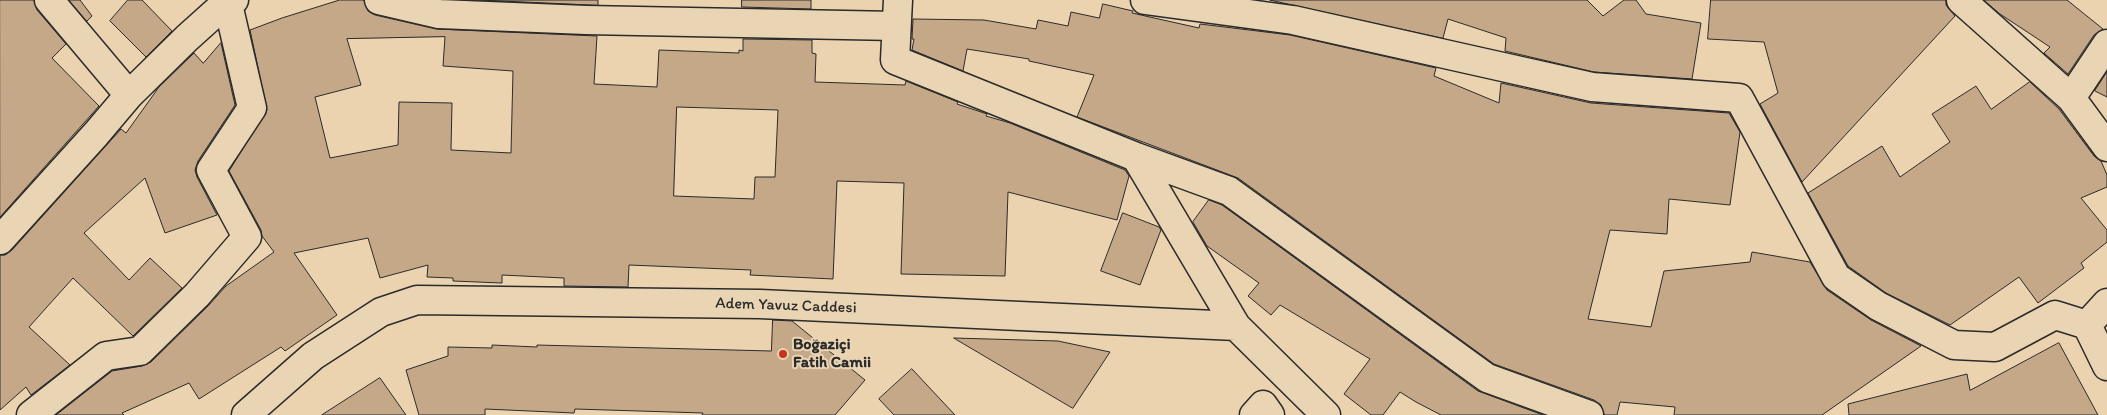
<!DOCTYPE html>
<html>
<head>
<meta charset="utf-8">
<style>
	body { margin:0 }
	canvas { display:block; background:#ebd3b0 }
</style>
</head>
<body>
<canvas width="2107" height="415"></canvas>
<script>
const ctx = document.querySelector('canvas').getContext('2d');
ctx.lineJoin = 'round';
function fill(path, color) { ctx.fillStyle = color; ctx.fill(path, 'evenodd'); }
function trace(path, color, width, dash) { ctx.strokeStyle = color; ctx.lineWidth = width; ctx.lineCap = dash ? 'butt' : 'round'; ctx.setLineDash(dash || []); ctx.stroke(path); }
function write(font, color, halo, rows, align = 'center') {
  ctx.font = font + ' Itim,sans-serif'; ctx.lineWidth = 4; ctx.setLineDash([]); ctx.textBaseline = 'middle'; ctx.strokeStyle = halo; ctx.fillStyle = color; for (const [text, x, y, turn = 0] of rows) {
    ctx.save(); ctx.translate(x, y); ctx.rotate((+turn || 0) * Math.PI / 180); ctx.textAlign = isNaN(turn) ? turn : align; if (halo) ctx.strokeText(text, 0, 0); ctx.fillText(text, 0, 0); ctx.restore();
  }
}
const building = new Path2D(`
	M 0,0 L 34,0 L 37,10 L 66,44 L 52,58 L 99,106 L 0,217 Z
	M 69,0 L 80,0 L 92,16 L 87,21 Z
	M 128,0 L 142,0 L 172,31 L 146,57 L 110,21 Z
	M 340,0 L 364,0 L 368,11 L 375,15 L 436,29 L 597,36 L 594,84 L 657,87 L 659,50 L 739,53 L 739,50 L 743,51 L 743,39 L 812,40 L 812,53 L 816,54 L 815,82 L 905,85 L 906,81 L 958,102 L 957,104 L 987,114 L 986,116 L 1010,123 L 1125,170 L 1129,176 L 1117,220 L 1008,192 L 1005,276 L 901,274 L 904,183 L 837,181 L 833,279 L 750,275 L 751,270 L 629,265 L 628,287 L 564,286 L 564,278 L 502,275 L 502,283 L 453,281 L 453,278 L 427,277 L 428,265 L 380,278 L 368,238 L 294,253 L 337,315 L 285,351 L 281,347 L 199,399 L 189,383 L 122,413 L 124,415 L 56,415 L 112,371 L 142,366 L 151,362 L 208,306 L 226,286 L 274,252 L 262,236 L 261,230 L 229,171 L 267,110 L 250,30 L 282,18 ZM 445,37 L 443,66 L 513,71 L 511,153 L 451,150 L 452,103 L 399,102 L 398,145 L 330,158 L 315,97 L 361,85 L 347,39 ZM 677,107 L 778,110 L 775,177 L 755,177 L 754,199 L 674,196 Z
	M 479,0 L 598,0 L 598,5 Z
	M 742,0 L 811,0 L 811,9 L 742,7 Z
	M 1270,0 L 1587,0 L 1603,16 L 1624,0 L 1636,0 L 1646,14 L 1701,23 L 1692,79 L 1594,72 L 1505,51 L 1506,38 L 1448,19 L 1443,38 Z
	M 1711,0 L 1946,0 L 1946,5 L 1955,16 L 1802,182 L 1760,104 L 1778,93 L 1764,42 L 1708,39 Z
	M 1984,0 L 2067,0 L 2103,29 L 2094,35 L 2068,74 L 2044,53 L 2050,47 L 2000,14 Z
	M 1103,4 L 1133,11 L 1132,13 L 1199,28 L 1200,24 L 1290,35 L 1436,68 L 1434,76 L 1499,103 L 1501,83 L 1591,103 L 1729,113 L 1740,132 L 1730,205 L 1669,199 L 1667,234 L 1610,230 L 1588,319 L 1651,327 L 1664,271 L 1750,262 L 1752,252 L 1810,262 L 1827,290 L 1871,320 L 1921,346 L 1822,415 L 1674,415 L 1675,407 L 1620,402 L 1617,415 L 1604,415 L 1601,405 L 1594,400 L 1494,364 L 1238,178 L 1077,117 L 1094,75 L 1029,61 L 1029,59 L 967,49 L 963,71 L 912,50 L 914,39 L 912,39 L 913,19 L 984,20 L 1036,29 L 1038,20 L 1068,26 L 1071,12 L 1099,18 Z
	M 221,43 L 235,105 L 198,161 L 195,170 L 197,177 L 217,215 L 165,233 L 145,178 L 84,233 L 129,280 L 150,258 L 182,288 L 133,336 L 73,278 L 29,327 L 70,365 L 31,395 L 26,387 L 0,410 L 0,255 L 5,255 L 12,250 L 121,129 L 126,133 L 159,87 L 194,53 L 203,63 Z
	M 2107,72 L 2107,97 L 2095,91 Z
	M 2030,82 L 2059,109 L 2094,156 L 2101,161 L 2107,175 L 2107,187 L 2081,198 L 2107,230 L 2107,242 L 2081,263 L 2084,268 L 2038,303 L 2019,277 L 1950,325 L 1886,293 L 1848,266 L 1808,193 L 1882,146 L 1900,177 L 1950,142 L 1932,114 L 1976,86 L 1991,109 Z
	M 1209,200 L 1222,205 L 1478,391 L 1543,415 L 1441,415 L 1416,402 L 1400,392 L 1383,415 L 1371,415 L 1344,394 L 1370,359 L 1280,305 L 1271,315 L 1248,296 L 1259,283 L 1207,246 L 1193,222 Z
	M 1123,213 L 1159,227 L 1161,230 L 1140,285 L 1101,271 Z
	M 773,320 L 792,321 L 865,380 L 835,415 L 702,415 L 703,413 L 575,409 L 574,413 L 485,409 L 485,415 L 419,415 L 406,370 L 448,356 L 448,347 L 492,348 L 492,345 L 537,347 L 537,345 L 771,351 Z
	M 954,338 L 1058,341 L 1110,352 L 1073,408 Z
	M 2059,343 L 2098,415 L 1849,415 L 1848,404 L 1967,374 L 1970,390 Z
	M 912,369 L 955,415 L 894,415 L 879,399 Z
	M 380,378 L 406,415 L 322,415 Z`);
const minor = new Path2D(`
	M 49,0 L 129,95
	M 379,0 L 439,14 L 586,20 L 896,26
	M 898,0 L 895,60 L 1136,157 L 1236,326
	M 1145,0 L 1293,20 L 1592,87 L 1739,98 L 1836,277 L 1878,306 L 1954,345 L 1995,347 L 2055,315 L 2087,325
	M 1961,0 L 2071,98 L 2107,147
	M 2071,98 L 2107,44
	M 1136,157 L 1229,191 L 1487,378 L 1589,415
	M 0,240 L 96,134 L 129,95 L 187,38 L 227,2 L 234,0
	M 2107,303 L 2087,325 L 2107,366
	M 31,415 L 106,356 L 140,351 L 197,295 L 247,237 L 211,170 L 252,108 L 227,0
	M 246,415 L 313,356 L 381,312 L 417,300 L 760,304 L 1236,326 L 1326,415
	M 1254,415 L 1263,405 L 1270,415`);
const markers = [
	[783,354,5,"#c8321e"]
];
const streetNames = [
	["Adem Yavuz Caddesi",786,306,2]
];
const poiNames = [
	["Boğaziçi",793,345],
	["Fatih Camii",793,363]
];
fill(building, '#c5a888');
trace(building, '#2b2b2b', 1);
trace(minor, '#2b2b2b', 31);
trace(minor, '#e9d4b3', 28);
for (const [x, y, r, color] of markers) { const dot = new Path2D(); dot.arc(x, y, r, 0, 2 * Math.PI); ctx.fillStyle = color; ctx.fill(dot); trace(dot, '#e9d4b3', 2); }
write('16px', '#2b2b2b', '#e9d4b3', streetNames);
write('bold 16px', '#2b2b2b', '#e9d4b3', poiNames, 'left');
</script>
</body>
</html>
